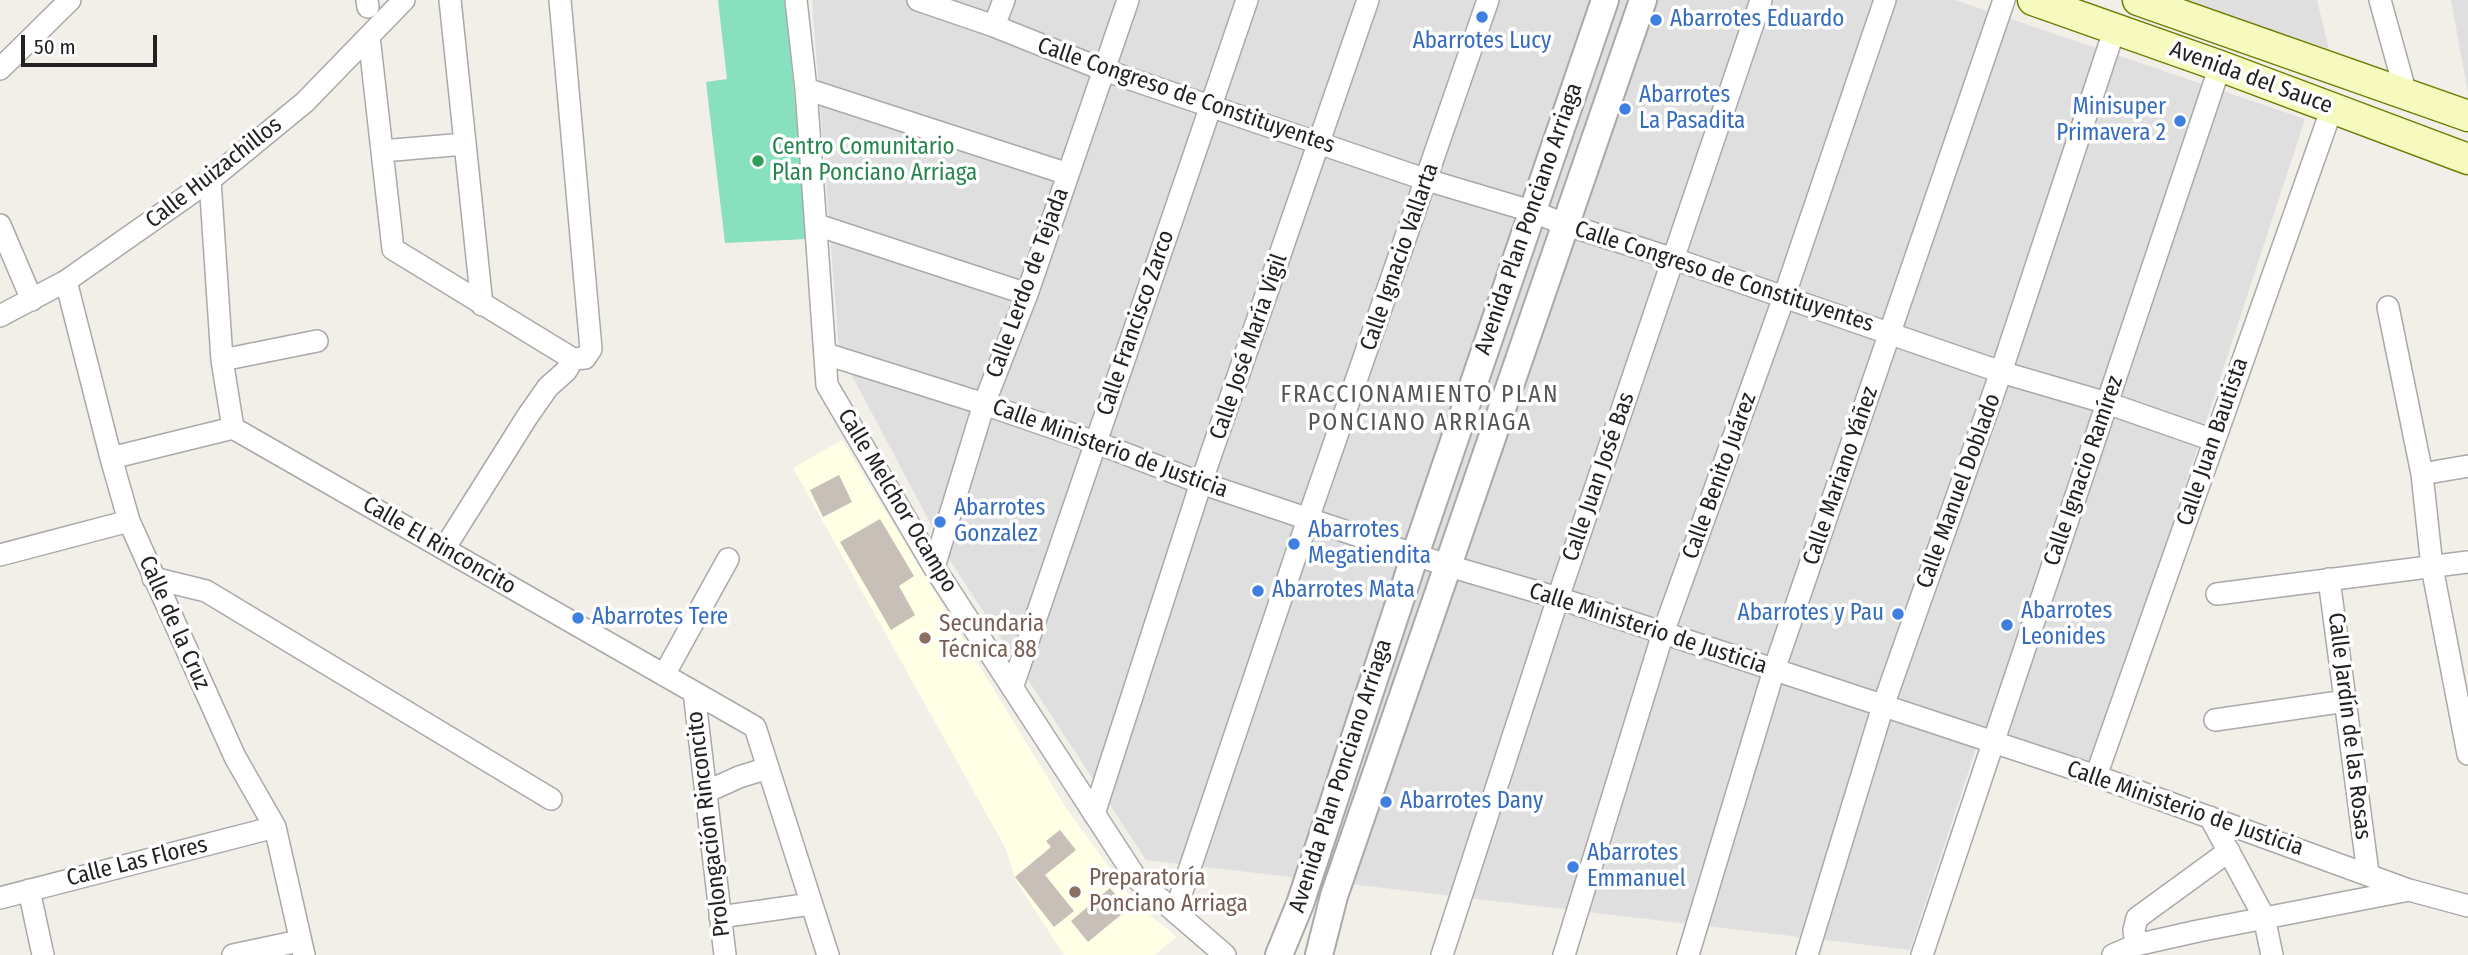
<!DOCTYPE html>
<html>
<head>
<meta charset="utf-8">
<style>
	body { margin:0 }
	#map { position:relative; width:2468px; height:955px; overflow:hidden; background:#f2efe9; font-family:"Fira Sans Condensed",sans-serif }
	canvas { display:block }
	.scale { position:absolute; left:21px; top:35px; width:136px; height:32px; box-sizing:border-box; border:4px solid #222; border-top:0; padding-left:9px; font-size:21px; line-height:24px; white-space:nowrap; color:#222; -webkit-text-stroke:5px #fff; paint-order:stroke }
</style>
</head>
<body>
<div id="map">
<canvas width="2468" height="955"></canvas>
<div class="scale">50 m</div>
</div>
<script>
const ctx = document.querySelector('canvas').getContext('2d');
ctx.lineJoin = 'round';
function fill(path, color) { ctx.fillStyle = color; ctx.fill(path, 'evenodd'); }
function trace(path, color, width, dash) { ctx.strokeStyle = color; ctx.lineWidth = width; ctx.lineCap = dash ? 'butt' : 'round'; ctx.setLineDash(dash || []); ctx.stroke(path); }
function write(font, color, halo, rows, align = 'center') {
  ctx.font = font + ' "Fira Sans Condensed",sans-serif'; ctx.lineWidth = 7; ctx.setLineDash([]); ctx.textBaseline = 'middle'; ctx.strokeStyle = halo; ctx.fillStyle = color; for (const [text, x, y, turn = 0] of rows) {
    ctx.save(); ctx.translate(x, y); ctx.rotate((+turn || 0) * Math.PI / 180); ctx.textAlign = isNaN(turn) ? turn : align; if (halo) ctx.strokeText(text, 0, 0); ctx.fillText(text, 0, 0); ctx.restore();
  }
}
const residential = new Path2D(`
	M 812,0 L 1955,0 L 2305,119 L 2094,764 L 1983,727 L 1910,950 L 1146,860 L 951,562 L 839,351 Z
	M 2180,0 L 2317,0 L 2329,49 Z
	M 2451,0 L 2468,0 L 2468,93 Z`);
const education = new Path2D(`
	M 842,440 L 1066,808 L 1135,903 L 1177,937 L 1154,955 L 1064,955 L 1016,881 L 1006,849 L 793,468 Z`);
const pitch = new Path2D(`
	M 718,0 L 786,0 L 807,239 L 725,243 L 706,82 L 727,79 Z`);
const building = new Path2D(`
	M 839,475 L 852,502 L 823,517 L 810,490 Z
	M 880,519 L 914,576 L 899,586 L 915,615 L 891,630 L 840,542 Z
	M 1060,830 L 1076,850 L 1045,875 L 1074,911 L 1054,927 L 1015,877 L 1051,847 L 1046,841 Z
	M 1110,888 L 1128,909 L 1088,942 L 1071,921 Z`);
const minor = new Path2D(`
	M 367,0 L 368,7
	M 450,0 L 482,305
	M 796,0 L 806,89 L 827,385 L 934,567 L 1136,878 L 1225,955
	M 918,0 L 994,26 L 1104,70 L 1427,180 L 1531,211 L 1567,225 L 1674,259 L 2001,372 L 2107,403 L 2213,440
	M 2380,0 L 2406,94
	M 994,26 L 1004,0
	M 369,36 L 393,249 L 573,359 L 585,358 L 591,349 L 560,0
	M 0,69 L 70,0
	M 806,89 L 1068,174
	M 382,151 L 465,144
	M 210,180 L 222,360 L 233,428
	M 0,225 L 32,300
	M 817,225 L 1027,294
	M 66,281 L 111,458 L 129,521 L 235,757 L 275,827 L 304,955
	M 2388,307 L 2422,474 L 2432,567 L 2468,754
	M 0,316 L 66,281 L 210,180 L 305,102 L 404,0
	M 826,354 L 984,404 L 1095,442 L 1201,483 L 1449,566 L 1558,598 L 2096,776 L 2409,890 L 2468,906
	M 222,360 L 317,341
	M 111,458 L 233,428 L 755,727 L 828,955
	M 2422,474 L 2468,466
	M 444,549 L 527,417 L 548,387 L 566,371 L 573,359
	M 0,555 L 129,521
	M 934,567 L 984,404 L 1027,294 L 1128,0
	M 153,578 L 206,591 L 551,799
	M 2329,579 L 2368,873
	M 2217,594 L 2468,562
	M 664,675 L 728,559
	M 1013,685 L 1247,0
	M 694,692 L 725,955
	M 2215,720 L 2346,701
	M 2096,776 L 2332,108
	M 706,792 L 739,777 L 768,768
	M 1094,814 L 1201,483 L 1368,0
	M 2210,817 L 2264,917 L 2272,955
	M 29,890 L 43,955
	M 0,898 L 275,827
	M 1175,912 L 1308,519 L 1488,0
	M 720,917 L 811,904
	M 2136,945 L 2134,930 L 2137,918 L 2229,851
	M 233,955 L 299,941
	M 1442,955 L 1558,598 L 1761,0
	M 1564,955 L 1663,633 L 1784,297 L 1885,0
	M 1688,955 L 1774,670 L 2004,0
	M 1807,955 L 1883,706 L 2001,372 L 2115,28
	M 1922,955 L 2220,66
	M 2113,955 L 2136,945 L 2198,931 L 2409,890`);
const tertiary = new Path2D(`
	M 1279,955 L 1300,904 L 1415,555 L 1605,0
	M 1319,955 L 1334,896 L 1643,0`);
const secondary = new Path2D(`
	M 2033,0 L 2220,66 L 2468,159
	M 2138,0 L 2468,116`);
const markers = [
	[1482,17,7,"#3f7fe0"],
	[1656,20,7,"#3f7fe0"],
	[1625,109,7,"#3f7fe0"],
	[2180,121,7,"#3f7fe0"],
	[758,161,7,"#2e9e5b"],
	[940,522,7,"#3f7fe0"],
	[1294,544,7,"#3f7fe0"],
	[1258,591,7,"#3f7fe0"],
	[1898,614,7,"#3f7fe0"],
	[578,618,7,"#3f7fe0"],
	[2007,625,7,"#3f7fe0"],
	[925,638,7,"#8d6e63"],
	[1386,802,7,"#3f7fe0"],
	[1573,867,7,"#3f7fe0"],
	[1075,892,7,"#8d6e63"]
];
const shopNames = [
	["Abarrotes Eduardo",1670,20],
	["Abarrotes Lucy",1482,42,"center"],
	["Abarrotes",1639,96],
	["La Pasadita",1639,122],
	["Minisuper",2166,108,"right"],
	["Primavera 2",2166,134,"right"],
	["Abarrotes",954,509],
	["Gonzalez",954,535],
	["Abarrotes",1308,531],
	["Megatiendita",1308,557],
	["Abarrotes Mata",1272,591],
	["Abarrotes",2021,612],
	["Leonides",2021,638],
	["Abarrotes y Pau",1884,614,"right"],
	["Abarrotes Tere",592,618],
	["Abarrotes Dany",1400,802],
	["Abarrotes",1587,854],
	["Emmanuel",1587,880]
];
const streetNames = [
	["Avenida del Sauce",2251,78,20],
	["Calle Congreso de Constituyentes",1186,96,19],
	["Calle Huizachillos",214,173,-38],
	["Avenida Plan Ponciano Arriaga",1529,219,-71],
	["Calle Ignacio Vallarta",1400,257,-71],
	["Calle Congreso de Constituyentes",1724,277,18],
	["Calle Lerdo de Tejada",1028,283,-70],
	["Calle Francisco Zarco",1136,323,-71],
	["Calle José María Vigil",1249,347,-71],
	["Calle Juan Bautista",2213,442,-71],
	["Calle Ministerio de Justicia",1110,449,20],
	["Calle Ignacio Ramírez",2084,471,-71],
	["Calle Benito Juárez",1720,476,-70],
	["Calle Mariano Yáñez",1841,476,-71],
	["Calle Juan José Bas",1599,477,-71],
	["Calle Manuel Doblado",1959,491,-70],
	["Calle Melchor Ocampo",897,501,59],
	["Calle El Rinconcito",439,546,30],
	["Calle de la Cruz",174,623,66],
	["Calle Ministerio de Justicia",1648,629,18],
	["Calle Jardín de las Rosas",2349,726,83],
	["Avenida Plan Ponciano Arriaga",1341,776,-72],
	["Calle Ministerio de Justicia",2185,809,19],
	["Prolongación Rinconcito",709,824,-97],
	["Calle Las Flores",137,862,-14]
];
const leisureNames = [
	["Centro Comunitario",772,148],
	["Plan Ponciano Arriaga",772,174]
];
const educationNames = [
	["Secundaria",939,625],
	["Técnica 88",939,651],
	["Preparatoría",1089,879],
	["Ponciano Arriaga",1089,905]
];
const neighbourhoodNames = [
	["FRACCIONAMIENTO PLAN",1420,395],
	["PONCIANO ARRIAGA",1420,423]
];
fill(residential, '#e0dfdf');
fill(education, '#ffffe5');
fill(pitch, '#88e0be');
fill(building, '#c7bfb8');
trace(minor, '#a9a9a9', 24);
trace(tertiary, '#a9a9a9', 30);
trace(secondary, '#707d05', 33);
trace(minor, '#fff', 21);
trace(tertiary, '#fff', 26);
trace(secondary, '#f7fabf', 30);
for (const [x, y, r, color] of markers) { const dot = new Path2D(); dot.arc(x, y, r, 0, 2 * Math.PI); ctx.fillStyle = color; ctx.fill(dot); trace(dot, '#fff', 2.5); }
write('23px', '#366cbe', '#fff', shopNames, 'left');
write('23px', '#222', '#fff', streetNames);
write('23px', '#27864d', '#fff', leisureNames, 'left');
write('23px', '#785e54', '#fff', educationNames, 'left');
ctx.letterSpacing = '2px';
write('24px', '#555', '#fff', neighbourhoodNames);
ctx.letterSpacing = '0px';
</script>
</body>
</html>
